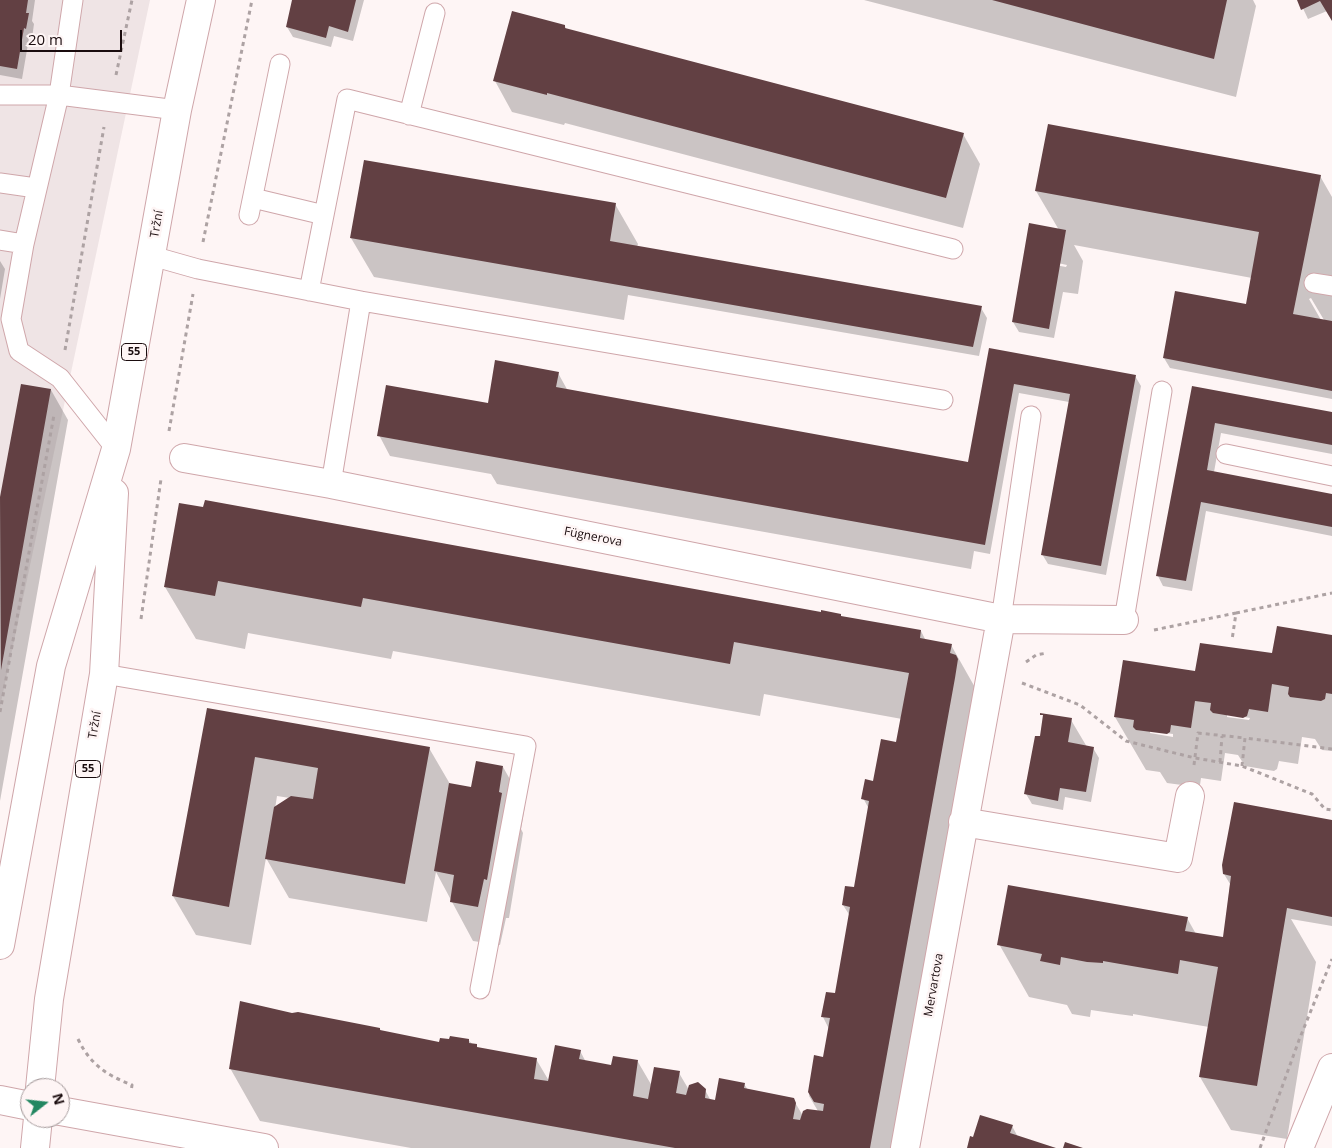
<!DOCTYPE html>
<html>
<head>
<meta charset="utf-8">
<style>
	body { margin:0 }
	#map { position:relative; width:1332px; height:1148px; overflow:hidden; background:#fef5f5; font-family:"Open Sans",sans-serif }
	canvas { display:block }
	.north { position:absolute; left:20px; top:1078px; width:50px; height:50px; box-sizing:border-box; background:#fef5f5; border:1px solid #a39899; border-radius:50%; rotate:74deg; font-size:14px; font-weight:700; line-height:20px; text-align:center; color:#1a0c0e }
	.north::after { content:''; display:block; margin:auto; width:18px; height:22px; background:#228761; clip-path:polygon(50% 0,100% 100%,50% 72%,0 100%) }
	.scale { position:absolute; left:20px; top:30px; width:102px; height:22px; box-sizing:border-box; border:2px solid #1a0c0e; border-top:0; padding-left:6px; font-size:15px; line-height:18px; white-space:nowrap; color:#1a0c0e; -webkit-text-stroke:4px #fef5f5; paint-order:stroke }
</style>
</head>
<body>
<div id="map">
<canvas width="1332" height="1148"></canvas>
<div class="north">N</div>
<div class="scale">20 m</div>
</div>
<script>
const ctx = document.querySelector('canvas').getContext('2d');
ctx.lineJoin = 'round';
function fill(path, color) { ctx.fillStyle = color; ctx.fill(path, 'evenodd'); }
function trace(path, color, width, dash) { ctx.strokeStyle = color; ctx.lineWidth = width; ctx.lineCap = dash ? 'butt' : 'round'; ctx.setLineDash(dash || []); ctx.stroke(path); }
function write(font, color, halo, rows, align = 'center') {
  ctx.font = font + ' "Open Sans",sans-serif'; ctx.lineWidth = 5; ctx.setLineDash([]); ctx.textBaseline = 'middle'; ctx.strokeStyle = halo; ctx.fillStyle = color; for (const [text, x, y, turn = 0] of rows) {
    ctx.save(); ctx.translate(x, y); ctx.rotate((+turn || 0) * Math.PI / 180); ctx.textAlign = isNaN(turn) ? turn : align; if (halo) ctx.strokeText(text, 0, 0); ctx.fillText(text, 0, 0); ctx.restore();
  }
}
const built = new Path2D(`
	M 0,0 L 150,0 L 0,707 Z`);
const shadow = new Path2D(`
	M 0,0 L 35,0 L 32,21 L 34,24 L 32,38 L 29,38 L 22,79 L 0,75 Z
	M 293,0 L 364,0 L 353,41 L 334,36 L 331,47 L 293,37 L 287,27 Z
	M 864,0 L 1253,0 L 1256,6 L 1236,97 Z
	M 1299,0 L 1332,0 L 1332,20 L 1327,11 L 1308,19 Z
	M 565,26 L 566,29 L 963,134 L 980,164 L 963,228 L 565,123 L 564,125 L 512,112 L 495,81 Z
	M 1320,176 L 1332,197 L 1332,399 L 1170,368 L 1164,358 L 1248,306 L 1252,278 L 1074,245 L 1083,261 L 1078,294 L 1063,292 L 1054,338 L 1019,332 L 1013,322 L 1024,257 L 1059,230 L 1036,191 ZM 1044,260 L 1067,265 L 1066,267 L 1044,263 ZM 1311,298 L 1324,320 L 1321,320 L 1309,299 Z
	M 615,204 L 638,244 L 637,247 L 981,308 L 987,318 L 979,356 L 628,295 L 624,320 L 374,277 L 351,238 Z
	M 0,261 L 5,269 L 0,299 Z
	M 990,350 L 1135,376 L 1141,386 L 1106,575 L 1048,564 L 1042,554 L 1069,402 L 1019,393 L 990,554 L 974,551 L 971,569 L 497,484 L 491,474 L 390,456 L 379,435 L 488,405 L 558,373 L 568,391 L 969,465 Z
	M 22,385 L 51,390 L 68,420 L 0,801 L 0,504 Z
	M 1193,387 L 1332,414 L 1332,454 L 1221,433 L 1214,472 L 1332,496 L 1332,536 L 1206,511 L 1192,591 L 1163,586 L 1158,576 Z
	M 180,504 L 822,614 L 840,615 L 842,617 L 921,631 L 926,641 L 951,645 L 981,698 L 899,1148 L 411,1148 L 260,1121 L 230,1068 L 292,1014 L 380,1029 L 381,1031 L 440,1043 L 468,1040 L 478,1049 L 536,1059 L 549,1081 L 580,1051 L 586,1062 L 612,1066 L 638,1062 L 652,1086 L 679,1073 L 689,1090 L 705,1090 L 711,1101 L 716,1101 L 744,1084 L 748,1090 L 793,1099 L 803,1116 L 818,1111 L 809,1096 L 815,1056 L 824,1058 L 829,1029 L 823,1017 L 836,994 L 850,916 L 843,905 L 855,888 L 869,809 L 863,798 L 897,744 L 902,719 L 764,694 L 760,716 L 393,651 L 391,659 L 248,633 L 245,649 L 196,639 L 165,587 Z
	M 1332,636 L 1332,751 L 1322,750 L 1315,739 L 1302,737 L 1298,764 L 1279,761 L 1277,769 L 1274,771 L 1245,766 L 1238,755 L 1225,753 L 1221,781 L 1201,778 L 1200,785 L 1197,787 L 1167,783 L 1160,772 L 1146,770 L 1115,717 L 1196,672 L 1274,655 ZM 1227,714 L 1250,718 L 1249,720 L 1227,717 ZM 1150,731 L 1173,734 L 1173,737 L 1150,733 Z
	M 208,710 L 429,748 L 450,784 L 472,788 L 503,767 L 525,806 L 521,829 L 523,833 L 509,918 L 506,918 L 500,945 L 473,941 L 436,872 L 427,922 L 289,898 L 266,858 L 251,945 L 196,935 L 173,896 ZM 277,796 L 290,798 L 275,809 Z
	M 1071,720 L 1087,747 L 1093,748 L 1099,758 L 1091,802 L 1065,797 L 1063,810 L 1032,804 L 1026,794 L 1041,738 Z
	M 1332,821 L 1332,926 L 1291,919 L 1316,962 L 1287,1139 L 1231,1130 L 1200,1077 L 1209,1027 L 1133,1014 L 1133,1016 L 1118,1014 L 1091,1010 L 1090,1017 L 1072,1014 L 1067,1005 L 1029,997 L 999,944 L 1187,918 L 1196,934 L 1224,938 L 1230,884 L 1224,874 Z
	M 1012,1126 L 1018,1137 L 1054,1148 L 968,1148 Z`);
const building = new Path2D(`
	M 0,0 L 28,0 L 26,13 L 29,13 L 26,29 L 24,28 L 17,69 L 0,66 Z
	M 292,0 L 356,0 L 348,32 L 329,26 L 326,38 L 286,27 Z
	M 992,0 L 1227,0 L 1214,59 Z
	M 1297,0 L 1332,0 L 1332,21 L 1320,1 L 1301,10 Z
	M 512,11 L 565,25 L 565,28 L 964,133 L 946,198 L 547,93 L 547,95 L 493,81 Z
	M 1048,124 L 1321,175 L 1293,314 L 1332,321 L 1332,391 L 1163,358 L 1175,291 L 1246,304 L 1259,232 L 1035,191 Z
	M 364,160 L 616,203 L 610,241 L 982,306 L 973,347 L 350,238 Z
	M 1029,223 L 1066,230 L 1049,329 L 1012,322 Z
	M 989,348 L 1136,375 L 1101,566 L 1041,555 L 1070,394 L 1031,387 L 1014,384 L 985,545 L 377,436 L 386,385 L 488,403 L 495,360 L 559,372 L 556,387 L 968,462 Z
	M 21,384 L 51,389 L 1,670 L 0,497 Z
	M 1192,386 L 1332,412 L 1332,445 L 1215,423 L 1207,470 L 1332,494 L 1332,527 L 1201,502 L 1186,581 L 1156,576 Z
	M 205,500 L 821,612 L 821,610 L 841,614 L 841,616 L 921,630 L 920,638 L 952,644 L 950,653 L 956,655 L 958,659 L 955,678 L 870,1148 L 675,1148 L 229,1069 L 240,1001 L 292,1013 L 298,1012 L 380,1028 L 380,1030 L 439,1042 L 440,1038 L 449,1039 L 450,1036 L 469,1039 L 469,1043 L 477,1044 L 477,1047 L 537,1058 L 534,1079 L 548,1081 L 555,1045 L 581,1050 L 579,1059 L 611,1065 L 613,1056 L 638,1060 L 633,1096 L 648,1099 L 654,1067 L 680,1071 L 676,1093 L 686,1095 L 689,1085 L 698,1082 L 706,1089 L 705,1098 L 715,1100 L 719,1078 L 745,1083 L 744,1088 L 794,1098 L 796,1103 L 793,1119 L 800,1120 L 803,1111 L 807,1109 L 823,1111 L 824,1104 L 814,1102 L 808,1092 L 814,1055 L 823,1057 L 830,1018 L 821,1017 L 826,992 L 835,993 L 850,907 L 842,905 L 845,886 L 854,887 L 869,801 L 861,799 L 865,779 L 873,781 L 881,739 L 896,742 L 909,673 L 734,642 L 730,664 L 363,598 L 361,607 L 218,581 L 215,596 L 164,587 L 179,503 L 203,507 Z
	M 1277,626 L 1332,635 L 1332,694 L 1326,693 L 1325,699 L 1321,701 L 1290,697 L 1288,694 L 1289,687 L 1272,684 L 1268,712 L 1249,709 L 1247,716 L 1243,718 L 1213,713 L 1210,710 L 1211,703 L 1195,701 L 1191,728 L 1171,725 L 1170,732 L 1167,734 L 1136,730 L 1133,727 L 1134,720 L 1114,717 L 1123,660 L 1195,671 L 1200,643 L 1272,653 Z
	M 207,708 L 430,747 L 405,884 L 265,859 L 274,807 L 291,796 L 313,799 L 318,768 L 255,757 L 229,907 L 172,896 Z
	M 1040,713 L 1072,718 L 1068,742 L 1094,747 L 1086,792 L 1060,788 L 1058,801 L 1024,794 L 1035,736 L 1040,736 L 1043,715 L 1040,715 Z
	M 476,761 L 503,766 L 499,792 L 502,793 L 487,880 L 484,879 L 478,907 L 450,902 L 454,875 L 434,871 L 449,783 L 471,787 Z
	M 1234,802 L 1332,820 L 1332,917 L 1287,908 L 1257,1086 L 1199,1077 L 1218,967 L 1180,960 L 1178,974 L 1103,961 L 1103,963 L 1087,962 L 1061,957 L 1060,965 L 1040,961 L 1042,954 L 997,945 L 1008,885 L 1188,917 L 1185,931 L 1223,937 L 1231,876 L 1223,874 L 1222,865 Z
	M 980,1115 L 1013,1125 L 1010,1133 L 1056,1148 L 967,1148 L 970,1136 L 973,1137 Z
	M 1065,1142 L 1083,1148 L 1063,1148 Z`);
const path = new Path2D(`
	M 116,75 L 132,0
	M 203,242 L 252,0
	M 65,350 L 104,127
	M 169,431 L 193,294
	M 1236,613 L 1332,593
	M 141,619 L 161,479
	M 1154,630 L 1236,613 L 1232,640
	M 1026,662 L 1036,655 L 1047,653
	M 1022,683 L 1080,705 L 1126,741 L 1195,758 L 1242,766 L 1312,794 L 1325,809 L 1332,810
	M 0,712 L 54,415
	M 1220,762 L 1222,736
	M 1194,765 L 1198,733 L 1245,738
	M 1242,766 L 1245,738 L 1332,749
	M 78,1039 C 90,1064 106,1075 132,1085 L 131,1092
	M 1260,1148 L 1299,1040 L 1332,959`);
const lane = new Path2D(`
	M 73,0 L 59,95 L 24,244 L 11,319 L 19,351 L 60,378 L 116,449
	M 0,95 L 59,95 L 177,110
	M 409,115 L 435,13
	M 0,183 L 36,188
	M 253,198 L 324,215
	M 249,215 L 280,64
	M 0,240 L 24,244
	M 152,256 L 198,269 L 361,301
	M 1314,283 L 1332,286
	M 309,291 L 347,99 L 953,249
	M 1226,454 L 1332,476
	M 331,484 L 361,301 L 943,400
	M 1001,619 L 1031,416
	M 1124,620 L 1162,391
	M 104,674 L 526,746 L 480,989`);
const street = new Path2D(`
	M 184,458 L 331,484 L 1001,619 L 1124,620
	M 963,822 L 1178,858 L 1190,796
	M 0,1100 L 30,1106
	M 60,1111 L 264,1148
	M 905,1148 L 1001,619
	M 1299,1148 L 1332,1068`);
const primary = new Path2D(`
	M 0,945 L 51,666 L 116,449 L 177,110 L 201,0
	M 40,1088 L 49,999 L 104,674 L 114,493
	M 35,1148 L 38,1118`);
const shields = [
	[134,352,25],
	[88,769,25]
];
const shieldNames = [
	["55",134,352],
	["55",88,769]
];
const streetNames = [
	["Tržní",157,224,-80],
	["Fügnerova",593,537,11],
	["Tržní",95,725,-80],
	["Mervartova",934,985,-80]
];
fill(built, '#efe4e5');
fill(shadow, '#0003');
fill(building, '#624043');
trace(lane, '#cfa6aa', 21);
trace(street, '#cfa6aa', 30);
trace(primary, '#cfa6aa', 30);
trace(path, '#ada2a3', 3, [4, 4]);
trace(lane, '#fff', 19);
trace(street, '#fff', 28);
trace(primary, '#fff', 28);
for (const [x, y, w] of shields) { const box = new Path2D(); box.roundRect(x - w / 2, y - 8.5, w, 17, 4); ctx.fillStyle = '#fef5f5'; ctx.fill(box); trace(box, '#1a0c0e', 1); }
write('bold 11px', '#1a0c0e', null, shieldNames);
write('12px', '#1a0c0e', '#fef5f5', streetNames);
</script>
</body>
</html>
